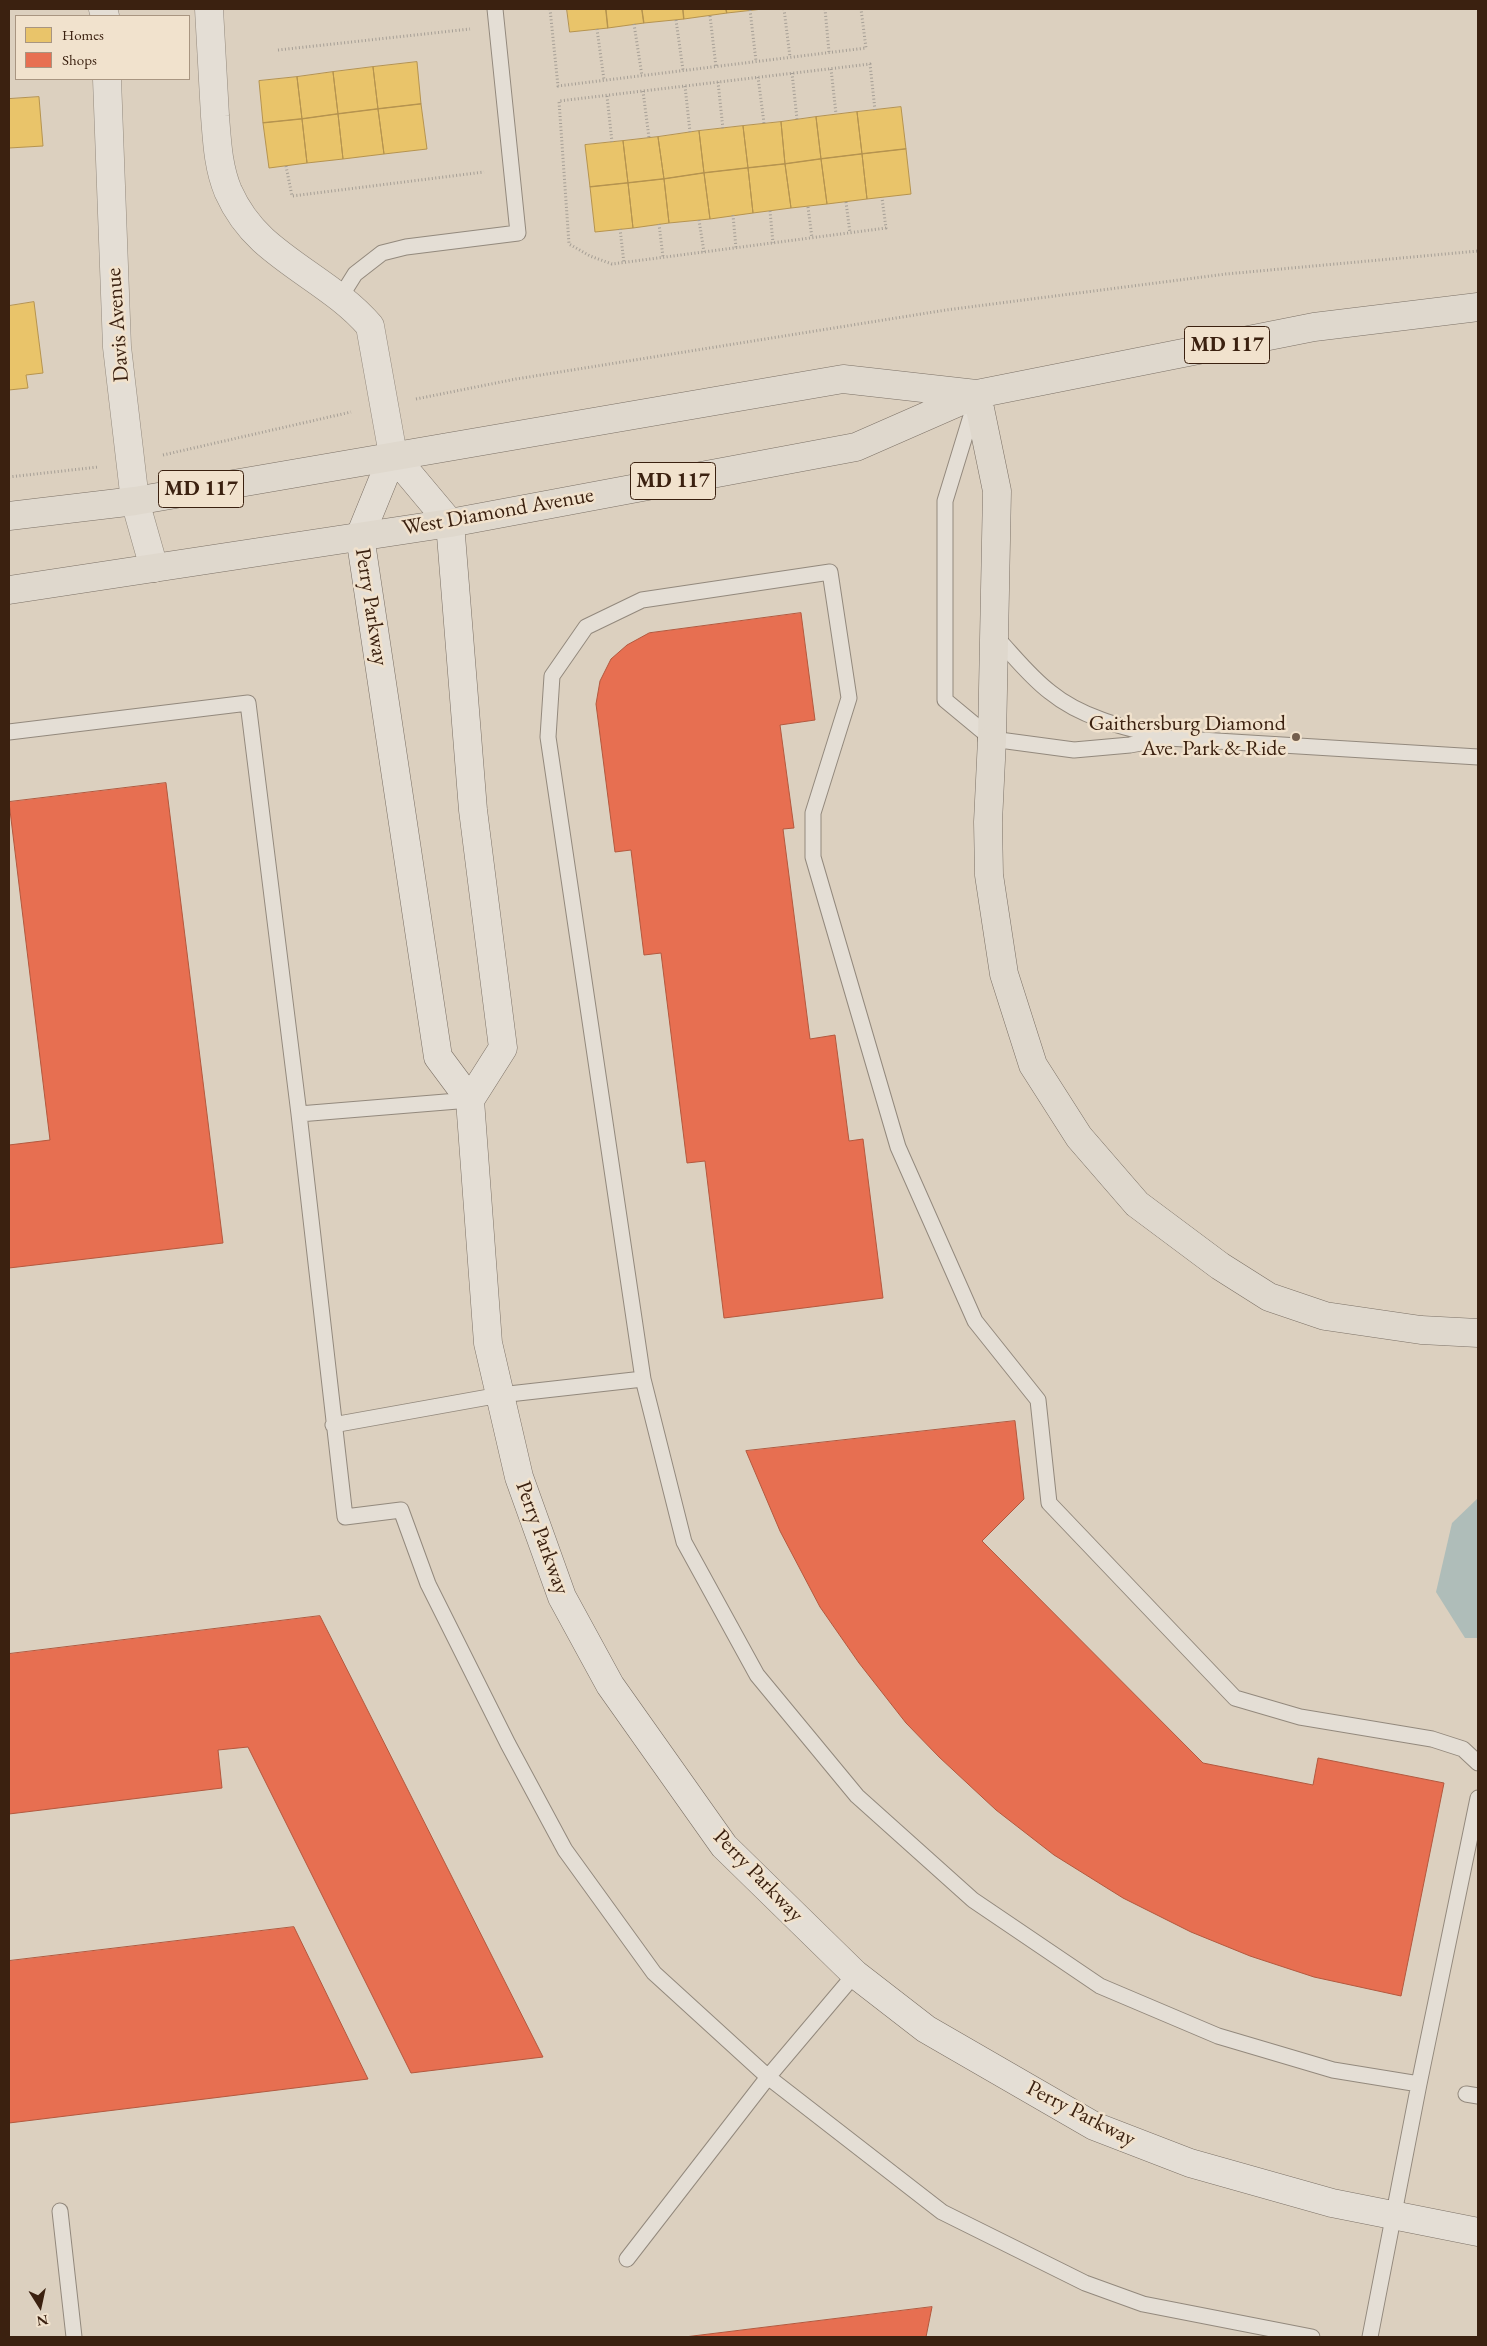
<!DOCTYPE html>
<html>
<head>
<meta charset="utf-8">
<style>
	body { margin:0 }
	#map { position:relative; width:1487px; height:2346px; overflow:hidden; background:#dcd0bf; font-family:"EB Garamond",serif }
	canvas { display:block }
	.frame { position:absolute; inset:0; border:10px solid #3b2110; pointer-events:none }
	.legend { position:absolute; left:15px; top:15px; width:175px; height:65px; box-sizing:border-box; background:#f1e2cd; border:1px solid #a89581; margin:0; padding:6px 9px; list-style:none; font-size:15px; color:#3b2110 }
	.legend li { display:flex; align-items:center; gap:10px; height:25px }
	.legend b { width:25px; border:1px solid #a89581 }
	.north { position:absolute; left:15px; top:2281px; width:50px; height:50px; -webkit-text-stroke:4px #f1e2cd; paint-order:stroke; rotate:170deg; font-size:14px; font-weight:700; line-height:20px; text-align:center; color:#3b2110 }
	.north::after { content:''; display:block; margin:auto; width:18px; height:22px; background:#3b2110; clip-path:polygon(50% 0,100% 100%,50% 72%,0 100%) }
</style>
</head>
<body>
<div id="map">
<canvas width="1487" height="2346"></canvas>
<div class="frame"></div>
<ul class="legend">
<li><b style="height:14px;background:#e9c46a"></b>Homes</li>
<li><b style="height:14px;background:#e76f51"></b>Shops</li>
</ul>
<div class="north">N</div>
</div>
<script>
const ctx = document.querySelector('canvas').getContext('2d');
ctx.lineJoin = 'round';
function fill(path, color) { ctx.fillStyle = color; ctx.fill(path, 'evenodd'); }
function trace(path, color, width, dash) { ctx.strokeStyle = color; ctx.lineWidth = width; ctx.lineCap = dash ? 'butt' : 'round'; ctx.setLineDash(dash || []); ctx.stroke(path); }
function write(font, color, halo, rows, align = 'center') {
  ctx.font = font + ' "EB Garamond",serif'; ctx.lineWidth = 5; ctx.setLineDash([]); ctx.textBaseline = 'middle'; ctx.strokeStyle = halo; ctx.fillStyle = color; for (const [text, x, y, turn = 0] of rows) {
    ctx.save(); ctx.translate(x, y); ctx.rotate((+turn || 0) * Math.PI / 180); ctx.textAlign = isNaN(turn) ? turn : align; if (halo) ctx.strokeText(text, 0, 0); ctx.fillText(text, 0, 0); ctx.restore();
  }
}
const water = new Path2D(`
	M 1478,1498 L 1478,1638 L 1465,1638 L 1436,1592 L 1452,1523 Z`);
const homes = new Path2D(`
	M 567,9 L 606,9 L 608,28 L 570,32 Z
	M 606,9 L 642,9 L 644,23 L 608,28 Z
	M 642,9 L 683,9 L 684,19 L 644,23 Z
	M 683,9 L 726,9 L 727,13 L 684,19 Z
	M 726,9 L 763,9 L 727,13 Z
	M 417,62 L 421,104 L 378,109 L 373,67 Z
	M 373,67 L 378,109 L 338,114 L 333,72 Z
	M 333,72 L 338,114 L 302,119 L 297,77 Z
	M 297,77 L 302,119 L 263,123 L 259,81 Z
	M 39,97 L 43,146 L 9,148 L 9,99 Z
	M 421,104 L 427,149 L 384,154 L 378,109 Z
	M 901,107 L 906,149 L 862,154 L 857,112 Z
	M 378,109 L 384,154 L 343,159 L 338,114 Z
	M 857,112 L 862,154 L 821,159 L 816,117 Z
	M 338,114 L 343,159 L 307,163 L 302,119 Z
	M 816,117 L 821,159 L 785,164 L 781,122 Z
	M 302,119 L 307,163 L 269,168 L 263,123 Z
	M 781,122 L 785,164 L 748,168 L 743,126 Z
	M 743,126 L 748,168 L 704,173 L 699,131 Z
	M 699,131 L 704,173 L 664,179 L 658,137 Z
	M 658,137 L 664,179 L 628,183 L 623,141 Z
	M 623,141 L 628,183 L 590,187 L 585,145 Z
	M 906,149 L 911,194 L 867,199 L 862,154 Z
	M 862,154 L 867,199 L 827,204 L 821,159 Z
	M 821,159 L 827,204 L 791,208 L 785,164 Z
	M 785,164 L 791,208 L 753,213 L 748,168 Z
	M 748,168 L 753,213 L 710,219 L 704,173 Z
	M 704,173 L 710,219 L 669,223 L 664,179 Z
	M 664,179 L 669,223 L 633,228 L 628,183 Z
	M 628,183 L 633,228 L 595,232 L 590,187 Z
	M 34,302 L 43,373 L 26,375 L 28,388 L 9,390 L 9,306 Z`);
const shops = new Path2D(`
	M 801,613 L 815,720 L 780,725 L 794,828 L 783,829 L 810,1039 L 835,1035 L 849,1141 L 863,1139 L 883,1298 L 724,1318 L 705,1161 L 687,1163 L 661,953 L 644,955 L 631,850 L 615,852 L 596,704 L 600,681 L 611,659 L 627,645 L 649,633 Z
	M 166,783 L 223,1243 L 9,1268 L 9,1145 L 50,1140 L 9,802 Z
	M 1015,1421 L 1024,1499 L 982,1541 L 1203,1763 L 1313,1785 L 1318,1758 L 1444,1783 L 1401,1996 L 1314,1977 L 1250,1956 L 1191,1932 L 1123,1898 L 1054,1855 L 996,1810 L 939,1757 L 906,1723 L 859,1663 L 820,1607 L 780,1531 L 746,1451 Z
	M 320,1616 L 543,2057 L 411,2073 L 248,1747 L 218,1750 L 222,1788 L 9,1814 L 9,1654 Z
	M 294,1927 L 368,2079 L 9,2123 L 9,1961 Z
	M 932,2307 L 926,2337 L 685,2337 Z`);
const path = new Path2D(`
	M 550,9 L 558,86 L 866,48 L 861,9
	M 784,9 L 790,57
	M 825,9 L 829,52
	M 750,10 L 756,61
	M 710,16 L 716,67
	M 676,20 L 683,70
	M 634,24 L 642,76
	M 597,29 L 604,80
	M 278,50 L 470,29
	M 831,69 L 836,114
	M 792,73 L 797,119
	M 758,77 L 764,123
	M 718,82 L 723,129
	M 685,86 L 690,132
	M 643,91 L 649,138
	M 607,96 L 612,142
	M 875,110 L 870,64 L 559,101 L 569,244 L 590,256 L 612,264 L 886,228 L 882,198
	M 286,166 L 292,196 L 484,172
	M 846,202 L 850,233
	M 808,207 L 812,238
	M 770,211 L 773,243
	M 733,215 L 736,248
	M 699,220 L 704,252
	M 659,224 L 663,257
	M 620,229 L 624,263
	M 416,399 L 516,379 L 946,310 L 1226,274 L 1478,251
	M 163,455 L 351,412
	M 9,477 L 98,467`);
const lane = new Path2D(`
	M 340,298 L 355,274 L 382,253 L 406,247 L 518,233 L 495,9
	M 975,403 L 945,501 L 945,700 L 992,739 L 1074,750 L 1130,745 L 1168,738
	M 996,637 C 1013,655 1030,677 1050,692 C 1083,719 1127,728 1168,738 L 1478,757
	M 9,732 L 248,703 L 299,1114 L 345,1517 L 401,1510 L 428,1584 L 508,1744 L 565,1850 L 654,1973 L 768,2077 L 942,2212 L 1085,2283 L 1143,2304 L 1312,2337
	M 299,1114 L 470,1100
	M 333,1425 L 500,1395 L 643,1379
	M 1419,2084 L 1333,2070 L 1218,2036 L 1100,1986 L 973,1900 L 857,1796 L 757,1675 L 684,1542 L 643,1379 L 548,737 L 552,676 L 586,627 L 642,600 L 830,572 L 849,698 L 813,813 L 813,857 L 898,1147 L 975,1321 L 1038,1400 L 1049,1503 L 1235,1698 L 1300,1717 L 1432,1739 L 1463,1749 L 1478,1763
	M 1466,2094 L 1478,2096
	M 60,2211 L 74,2337
	M 627,2259 L 768,2077 L 855,1974
	M 1370,2337 L 1419,2084 L 1478,1798`);
const street = new Path2D(`
	M 103,9 L 105,16
	M 209,9 C 211,44 213,80 215,116 C 217,141 218,167 228,191 C 236,209 249,227 263,240 C 297,271 340,291 370,326 L 393,455
	M 107,79 L 117,347 L 135,501 L 154,568`);
const secondary = new Path2D(`
	M 470,1100 L 503,1048 L 473,810 L 450,523 L 393,455 L 360,536 L 438,1057 L 470,1100 L 488,1343 L 519,1477 L 562,1597 L 610,1685 L 724,1846 L 855,1974 L 926,2029 L 1094,2126 L 1190,2163 L 1332,2203 L 1478,2232`);
const primary = new Path2D(`
	M 977,394 L 997,491 L 992,739
	M 9,516 L 135,501 L 843,379 L 976,394
	M 9,590 L 450,523 L 856,447 L 977,394 L 1314,327 L 1478,307`);
const highway = new Path2D(`
	M 992,739 L 988,822 L 989,875 L 1004,974 L 1033,1065 L 1079,1137 L 1137,1204 L 1220,1266 L 1269,1297 L 1325,1316 L 1421,1330 L 1478,1333`);
const markers = [
	[1296,737,5,"#735e4d"]
];
const shields = [
	[1227,345,85],
	[673,481,85],
	[201,489,85]
];
const shieldNames = [
	["MD 117",1227,345],
	["MD 117",673,481],
	["MD 117",201,489]
];
const streetNames = [
	["Davis Avenue",118,325,-94],
	["West Diamond Avenue",498,512,-10],
	["Perry Parkway",371,607,81],
	["Perry Parkway",542,1538,70],
	["Perry Parkway",758,1876,46],
	["Perry Parkway",1081,2114,27]
];
const poiNames = [
	["Gaithersburg Diamond",1286,724],
	["Ave. Park & Ride",1286,749]
];
fill(water, '#afbdb9');
fill(homes, '#e9c46a');
trace(homes, '#b5934f', 1);
fill(shops, '#e76f51');
trace(shops, '#b3583e', 1);
trace(lane, '#93897d', 17);
trace(street, '#93897d', 29);
trace(secondary, '#7c7166', 29);
trace(primary, '#7c7166', 29);
trace(highway, '#7c7166', 29);
trace(path, '#a59e95', 3, [1, 2.5]);
trace(lane, '#e4ded5', 15);
trace(street, '#e4ded5', 28);
trace(secondary, '#e4ded5', 28);
trace(primary, '#dfd8cd', 28);
trace(highway, '#dfd8cd', 28);
for (const [x, y, r, color] of markers) { const dot = new Path2D(); dot.arc(x, y, r, 0, 2 * Math.PI); ctx.fillStyle = color; ctx.fill(dot); trace(dot, '#f1e2cd', 2); }
for (const [x, y, w] of shields) { const box = new Path2D(); box.roundRect(x - w / 2, y - 18.5, w, 37, 4); ctx.fillStyle = '#f1e2cd'; ctx.fill(box); trace(box, '#3b2110', 1); }
write('bold 21px', '#3b2110', null, shieldNames);
write('22px', '#3b2110', '#f1e2cd', streetNames);
write('22px', '#3b2110', '#f1e2cd', poiNames, 'right');
</script>
</body>
</html>
